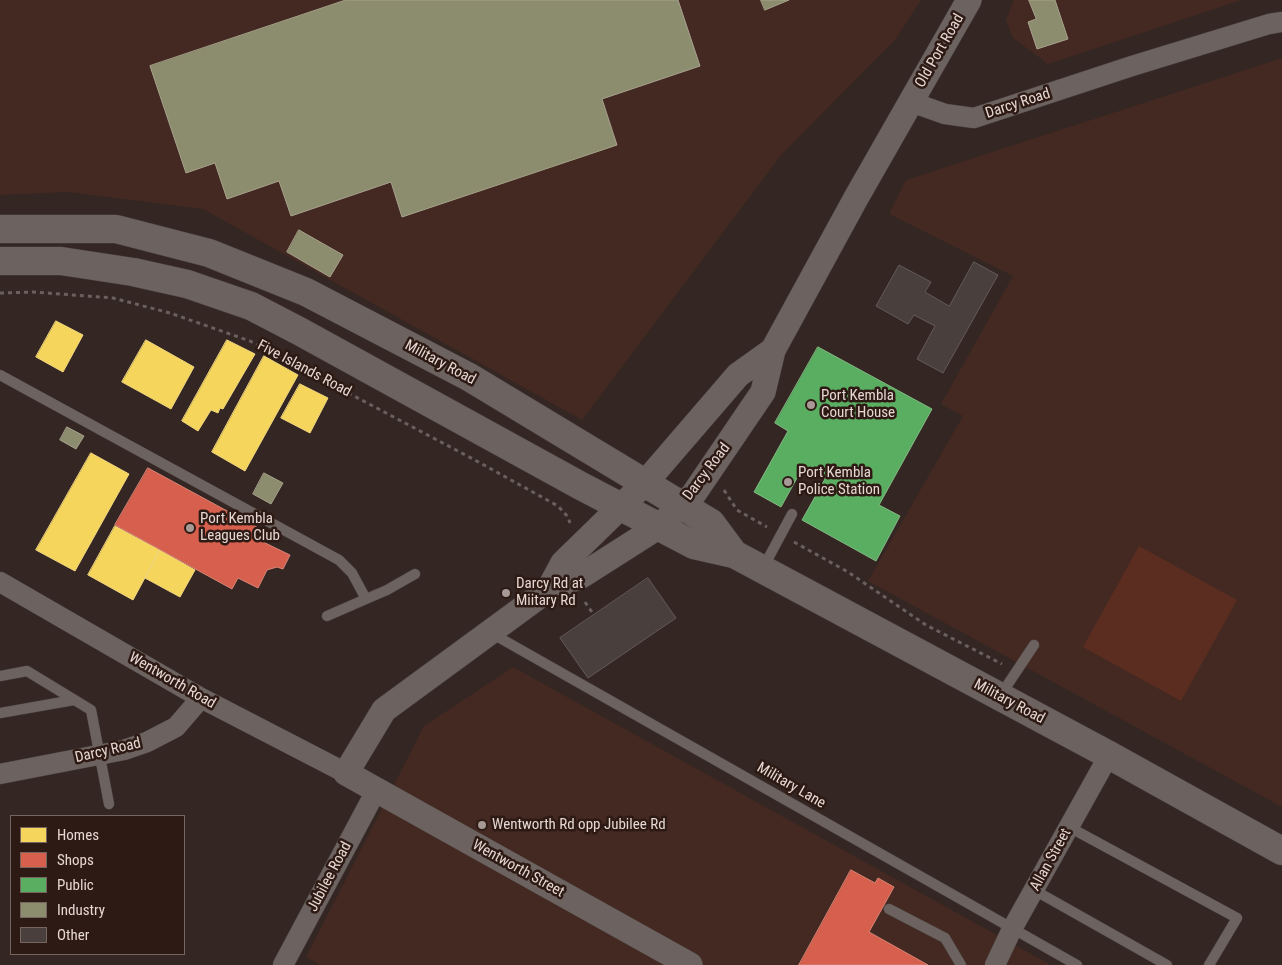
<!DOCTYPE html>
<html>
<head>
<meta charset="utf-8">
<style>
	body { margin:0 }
	#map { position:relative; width:1282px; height:965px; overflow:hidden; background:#332623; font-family:"Roboto Condensed",sans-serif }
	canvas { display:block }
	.legend { position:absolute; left:10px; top:815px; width:175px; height:140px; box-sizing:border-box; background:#2e1a14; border:1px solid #776660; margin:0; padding:6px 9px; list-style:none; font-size:15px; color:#e5d7d2 }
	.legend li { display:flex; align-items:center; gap:10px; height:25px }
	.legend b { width:25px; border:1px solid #776660 }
</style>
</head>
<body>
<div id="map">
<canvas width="1282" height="965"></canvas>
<ul class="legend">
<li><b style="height:14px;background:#f6d55c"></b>Homes</li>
<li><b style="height:14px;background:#d6604d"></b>Shops</li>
<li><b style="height:14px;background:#5aae61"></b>Public</li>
<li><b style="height:14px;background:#8c8c6e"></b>Industry</li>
<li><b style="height:14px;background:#493f3d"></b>Other</li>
</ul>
</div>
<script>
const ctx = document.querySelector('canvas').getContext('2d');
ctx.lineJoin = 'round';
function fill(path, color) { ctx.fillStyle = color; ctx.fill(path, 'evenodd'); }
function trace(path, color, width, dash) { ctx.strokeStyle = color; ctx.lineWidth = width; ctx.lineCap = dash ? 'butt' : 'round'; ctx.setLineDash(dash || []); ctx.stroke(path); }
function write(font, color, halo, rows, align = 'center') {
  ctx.font = font + ' "Roboto Condensed",sans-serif'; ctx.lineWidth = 5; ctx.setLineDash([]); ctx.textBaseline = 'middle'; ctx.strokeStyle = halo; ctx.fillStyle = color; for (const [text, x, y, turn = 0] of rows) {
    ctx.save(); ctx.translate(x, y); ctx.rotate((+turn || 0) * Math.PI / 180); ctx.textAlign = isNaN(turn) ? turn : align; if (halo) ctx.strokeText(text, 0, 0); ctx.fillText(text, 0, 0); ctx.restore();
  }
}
const built = new Path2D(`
	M 0,0 L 921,0 L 895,40 L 782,154 L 582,420 L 203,209 L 68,192 L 0,195 Z
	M 1014,0 L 1242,0 L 1048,64 L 1013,38 L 1006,20 Z
	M 1282,58 L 1282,807 L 868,581 L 963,416 L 941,404 L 1013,276 L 889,214 L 906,180 Z
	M 513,667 L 1051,965 L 320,965 L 306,957 L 424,726 Z`);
const green = new Path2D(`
	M 1139,546 L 1237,600 L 1181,701 L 1083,647 Z`);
const homes = new Path2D(`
	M 56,321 L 83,335 L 63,372 L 36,357 Z
	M 146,340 L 194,367 L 171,409 L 122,382 Z
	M 227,340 L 255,354 L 223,409 L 220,408 L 218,413 L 211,410 L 198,431 L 182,421 Z
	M 264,356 L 298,375 L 245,471 L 212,452 Z
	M 300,384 L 328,398 L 310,433 L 281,418 Z
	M 91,453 L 129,474 L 75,571 L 36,550 Z
	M 115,526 L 160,550 L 133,600 L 88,575 Z
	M 160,550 L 195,570 L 180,597 L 145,578 Z`);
const shops = new Path2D(`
	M 148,468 L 264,531 L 259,540 L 290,555 L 283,569 L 277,567 L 267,570 L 258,588 L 238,578 L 232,589 L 115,525 Z
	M 851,870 L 875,883 L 878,878 L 894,887 L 869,932 L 928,965 L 799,965 Z`);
const public = new Path2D(`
	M 818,347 L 932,409 L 879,505 L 900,516 L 876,561 L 802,520 L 825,479 L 803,467 L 781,507 L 754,492 L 788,431 L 775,423 Z`);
const industry = new Path2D(`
	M 346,0 L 678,0 L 700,66 L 602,99 L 617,145 L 402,217 L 391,182 L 291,216 L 279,181 L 227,199 L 215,163 L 186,173 L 150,66 Z
	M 761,0 L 789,0 L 765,10 Z
	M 1029,0 L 1055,0 L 1068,39 L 1037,49 L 1028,22 L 1036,19 Z
	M 299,230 L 343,255 L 330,277 L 287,252 Z
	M 67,427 L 84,436 L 76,449 L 60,440 Z
	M 264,473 L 283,483 L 271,504 L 253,494 Z`);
const building = new Path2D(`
	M 974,262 L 998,275 L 943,373 L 917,359 L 935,326 L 914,315 L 908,324 L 876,306 L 899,265 L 931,282 L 925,292 L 949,306 Z
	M 648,578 L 676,618 L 588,678 L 560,638 Z`);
const path = new Path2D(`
	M 0,293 L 33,292 L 113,298 L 170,313 L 250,341 L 473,459 L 558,506 L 568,517 L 570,523
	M 724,490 L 737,510 L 767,527
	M 794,542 L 848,572 L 926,625 L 1002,664
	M 585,602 L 594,615`);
const service = new Path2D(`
	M 0,375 L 339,560 L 352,573 L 366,599 L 327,616
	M 763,568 L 792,514
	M 366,599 L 387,590 L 415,574
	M 491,633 L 1077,965
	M 0,676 L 27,671 L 91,710 L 109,804
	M 1000,696 L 1034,645
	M 0,713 L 74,700
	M 1069,827 L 1237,918 L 1209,965
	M 1034,890 L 1167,965
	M 889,909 L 945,938 L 961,965`);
const minor = new Path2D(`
	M 911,102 L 945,114 L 974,118 L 1132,66 L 1269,24 L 1282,22
	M 0,582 L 201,698 L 346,773
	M 0,774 L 124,750 L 147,742 L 176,727 L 201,698
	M 283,965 L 377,789
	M 995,965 L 1012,929 L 1109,755`);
const tertiary = new Path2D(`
	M 549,589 L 563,563 L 645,483 L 738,375 L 773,350
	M 690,965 L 346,773 L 384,710 L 549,589 L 581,576 L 658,527 L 693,495 L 763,392 L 773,350 L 856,198 L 969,0`);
const secondary = new Path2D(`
	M 0,229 L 116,229 L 209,253 L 306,292 L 469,377 L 711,523 L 734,554
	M 0,261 L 61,261 L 133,272 L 187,284 L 251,306 L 299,331 L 581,486 L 694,545 L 734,554 L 1109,755 L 1282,851`);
const markers = [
	[811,405,5,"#a79995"],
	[788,482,5,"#a79995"],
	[190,528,5,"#a79995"],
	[506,593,5,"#a79995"],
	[482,825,5,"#a79995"]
];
const streetNames = [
	["Old Port Road",940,51,-60],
	["Darcy Road",1018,104,-18],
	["Military Road",440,363,28],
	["Five Islands Road",304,369,28],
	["Darcy Road",707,472,-53],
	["Wentworth Road",172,681,30],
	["Military Road",1009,702,28],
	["Darcy Road",108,751,-13],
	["Military Lane",791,786,30],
	["Allan Street",1051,860,-61],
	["Wentworth Street",518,869,29],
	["Jubilee Road",330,877,-62]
];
const poiNames = [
	["Port Kembla",821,396],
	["Court House",821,413],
	["Port Kembla",798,473],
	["Police Station",798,490],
	["Port Kembla",200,519],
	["Leagues Club",200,536],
	["Darcy Rd at",516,584],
	["Miitary Rd",516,601],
	["Wentworth Rd opp Jubilee Rd",492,825]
];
fill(built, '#432921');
fill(green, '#5b2d20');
fill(homes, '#f6d55c');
trace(homes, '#f1d67f', 1);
fill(shops, '#d6604d');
trace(shops, '#da8475', 1);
fill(public, '#5aae61');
trace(public, '#84ba83', 1);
fill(industry, '#8c8c6e');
trace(industry, '#a7a28c', 1);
fill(building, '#493f3d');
trace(building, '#655a57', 1);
trace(service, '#4e4441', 11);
trace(minor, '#4e4441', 21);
trace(tertiary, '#4e4441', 26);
trace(secondary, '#4e4441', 29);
trace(path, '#69605d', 3, [4, 4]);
trace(service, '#6c625f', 10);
trace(minor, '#6c625f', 20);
trace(tertiary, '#6c625f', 25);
trace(secondary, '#6c625f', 28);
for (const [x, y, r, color] of markers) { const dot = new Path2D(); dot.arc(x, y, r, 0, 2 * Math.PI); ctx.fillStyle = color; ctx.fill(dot); trace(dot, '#2e1a14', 2); }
write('15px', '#e5d7d2', '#2e1a14', streetNames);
write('15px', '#e5d7d2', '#2e1a14', poiNames, 'left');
</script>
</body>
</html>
